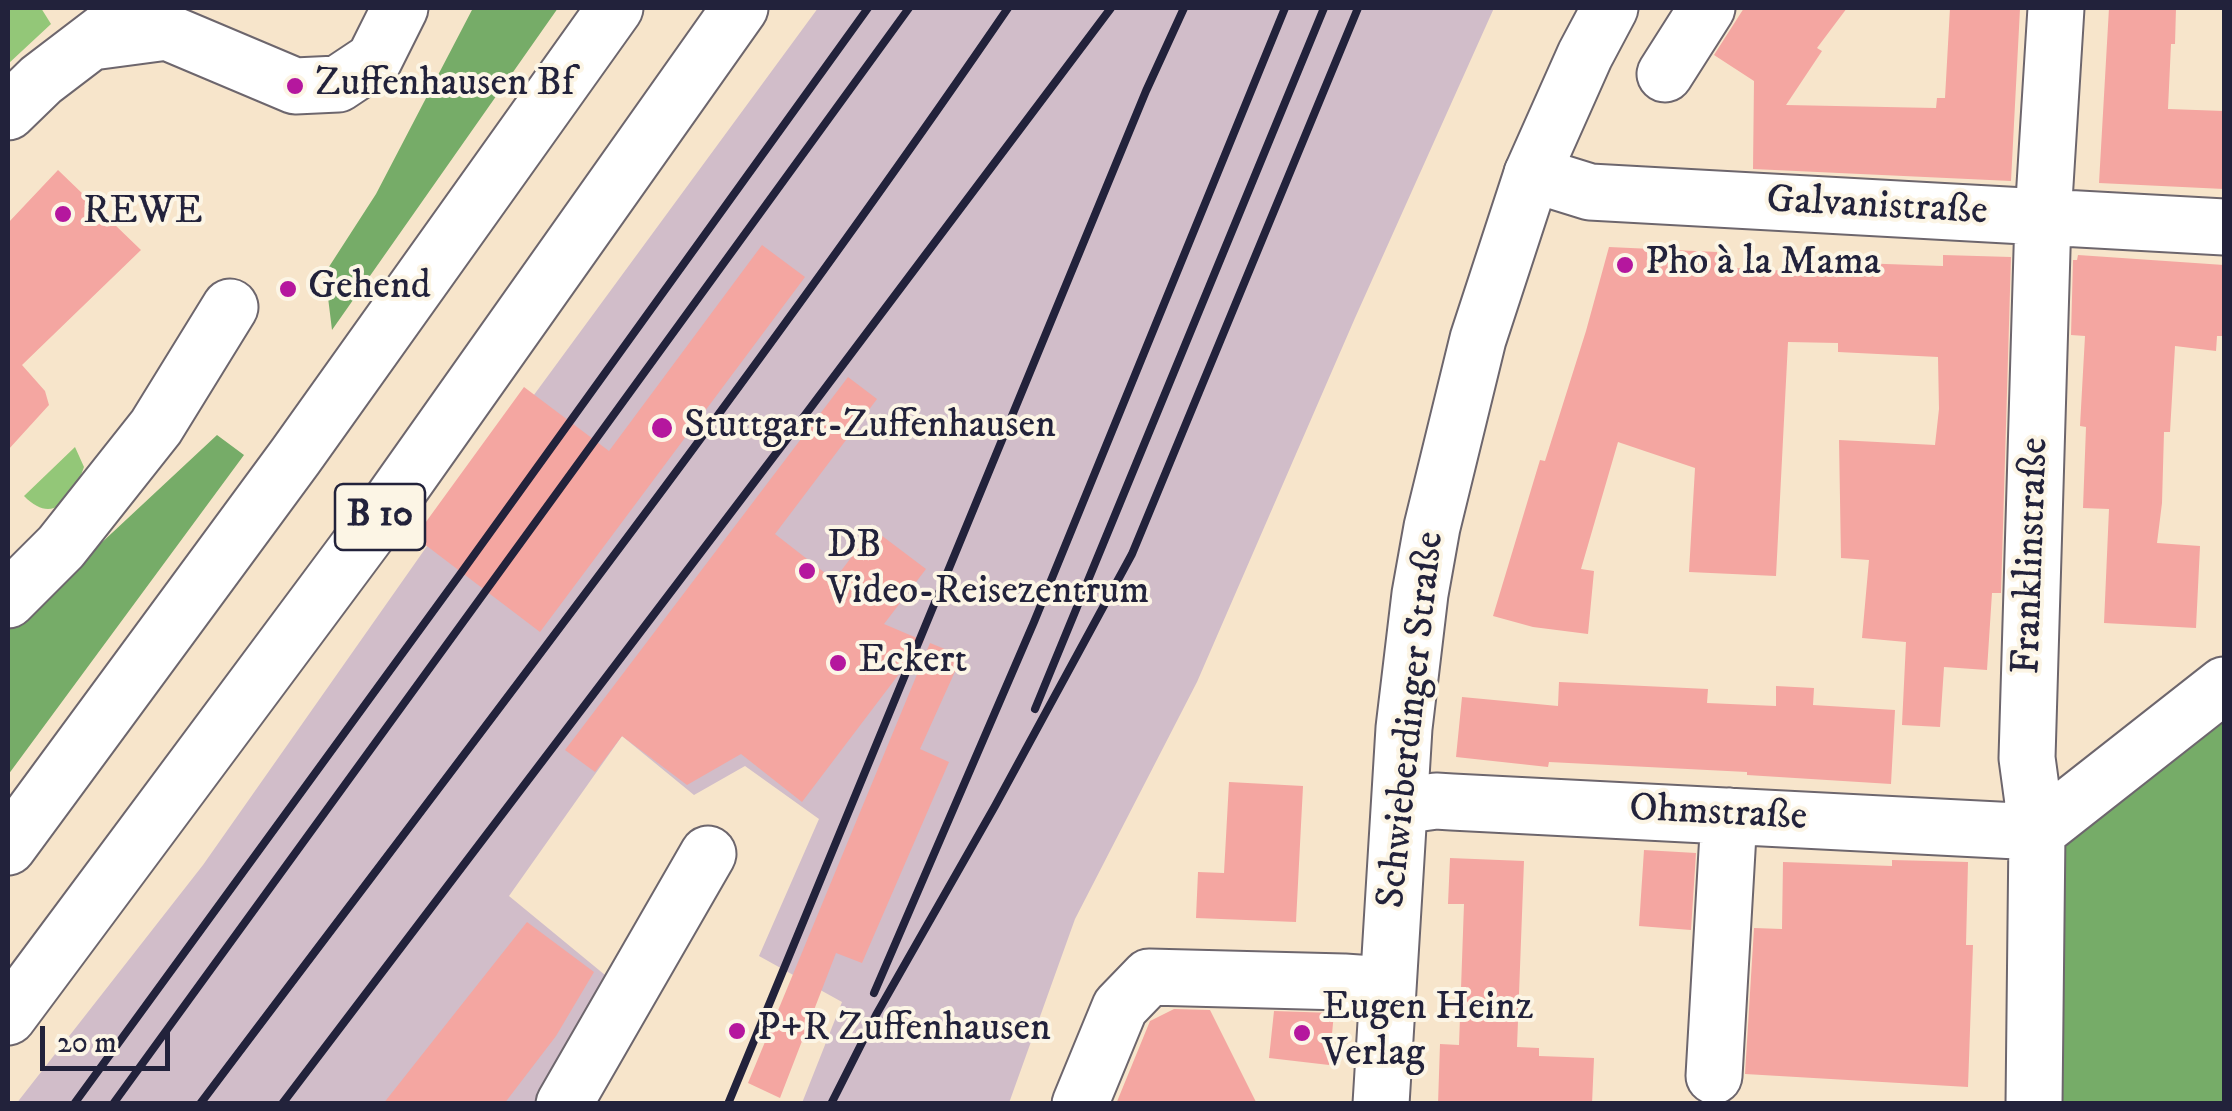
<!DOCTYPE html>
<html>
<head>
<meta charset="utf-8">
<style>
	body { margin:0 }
	#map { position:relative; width:2232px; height:1111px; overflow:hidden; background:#f7e5cb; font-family:"IM FELL DW Pica",serif }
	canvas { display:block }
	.frame { position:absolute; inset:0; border:10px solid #22223b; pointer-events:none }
	.scale { position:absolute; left:40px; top:1026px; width:130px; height:45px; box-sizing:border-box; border:5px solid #22223b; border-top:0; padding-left:12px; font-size:30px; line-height:35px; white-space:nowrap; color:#22223b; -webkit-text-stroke:8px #fcf5e5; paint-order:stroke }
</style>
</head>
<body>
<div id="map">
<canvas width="2232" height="1111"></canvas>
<div class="frame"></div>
<div class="scale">20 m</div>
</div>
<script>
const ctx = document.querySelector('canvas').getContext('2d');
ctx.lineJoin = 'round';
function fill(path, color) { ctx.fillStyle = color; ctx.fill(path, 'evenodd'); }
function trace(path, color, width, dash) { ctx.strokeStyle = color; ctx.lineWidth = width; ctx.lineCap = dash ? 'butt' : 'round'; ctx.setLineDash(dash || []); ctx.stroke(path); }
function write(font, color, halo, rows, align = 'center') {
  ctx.font = font + ' "IM FELL DW Pica",serif'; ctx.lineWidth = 8; ctx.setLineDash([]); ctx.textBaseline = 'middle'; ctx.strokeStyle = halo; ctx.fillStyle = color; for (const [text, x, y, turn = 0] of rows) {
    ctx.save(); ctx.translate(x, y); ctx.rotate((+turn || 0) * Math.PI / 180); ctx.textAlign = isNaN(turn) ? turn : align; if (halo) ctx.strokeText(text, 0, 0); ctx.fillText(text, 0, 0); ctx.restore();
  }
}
const industrial = new Path2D(`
	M 818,8 L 1494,8 L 1355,318 L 1197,682 L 1075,919 L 1009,1103 L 802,1103 L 842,1002 L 759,956 L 819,819 L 745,766 L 694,795 L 622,736 L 509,896 L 605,975 L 567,1052 L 536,1103 L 16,1104 L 203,865 L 517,418 Z`);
const green = new Path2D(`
	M 8,8 L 41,8 L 51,24 L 8,64 Z
	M 75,447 L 84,467 C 74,496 54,527 24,496 Z`);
const forest = new Path2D(`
	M 473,8 L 558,8 L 332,330 L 325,273 L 376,194 Z
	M 217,435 L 244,455 L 8,775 L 8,630 Z
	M 2224,703 L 2224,1103 L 2048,1104 L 2048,857 Z`);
const building = new Path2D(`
	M 1744,8 L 1847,8 L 1817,48 L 1822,51 L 1786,105 L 1936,108 L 1937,98 L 1945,98 L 1950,8 L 2020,9 L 2011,181 L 1753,169 L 1754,81 L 1714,55 Z
	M 2109,8 L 2176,8 L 2175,44 L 2171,44 L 2168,109 L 2224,111 L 2224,189 L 2099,183 Z
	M 58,170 L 141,250 L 22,365 L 45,391 L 49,405 L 8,450 L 8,223 Z
	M 762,245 L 805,277 L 540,632 L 415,537 L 524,387 L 609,451 Z
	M 1609,247 L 1717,252 L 1717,267 L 1828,273 L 1829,262 L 1943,266 L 1943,255 L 2011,257 L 2001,593 L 1992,593 L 1987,670 L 1944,667 L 1940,727 L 1902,725 L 1906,642 L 1862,638 L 1869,560 L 1841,558 L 1839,440 L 1935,445 L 1939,409 L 1938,357 L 1838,352 L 1838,343 L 1788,342 L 1776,576 L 1689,572 L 1695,468 L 1618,442 L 1581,569 L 1594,571 L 1588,634 L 1533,627 L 1493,616 L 1540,460 L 1545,461 L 1586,331 Z
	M 2078,255 L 2224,265 L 2224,336 L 2217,336 L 2216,351 L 2175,346 L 2170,432 L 2164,432 L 2162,503 L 2157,543 L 2200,546 L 2196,628 L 2104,623 L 2109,509 L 2083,508 L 2086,427 L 2080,426 L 2085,336 L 2071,335 L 2073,260 L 2077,260 Z
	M 848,377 L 877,399 L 775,534 L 834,580 L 873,529 L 926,569 L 884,624 L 924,641 L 802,802 L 741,754 L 687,785 L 622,736 L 595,772 L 565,750 Z
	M 930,643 L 962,656 L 920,749 L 949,762 L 862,963 L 836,953 L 780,1098 L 748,1083 Z
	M 1559,682 L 1708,689 L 1707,703 L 1776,706 L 1776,686 L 1814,688 L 1813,705 L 1895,710 L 1891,784 L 1747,775 L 1747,772 L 1549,762 L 1548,767 L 1456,757 L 1462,697 L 1558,706 Z
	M 1229,782 L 1303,786 L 1296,922 L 1196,918 L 1198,872 L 1224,873 Z
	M 1644,850 L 1696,853 L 1691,930 L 1639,926 Z
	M 1450,858 L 1524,861 L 1517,1047 L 1539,1048 L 1539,1056 L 1594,1058 L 1592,1104 L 1438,1104 L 1440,1044 L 1459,1045 L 1464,904 L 1448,904 Z
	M 1892,860 L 1968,862 L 1966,945 L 1973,945 L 1968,1087 L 1745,1074 L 1754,928 L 1782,929 L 1783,862 L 1892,866 Z
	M 527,922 L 594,972 L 556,1036 L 504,1104 L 383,1104 Z
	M 1174,1009 L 1210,1010 L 1257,1104 L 1116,1104 L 1150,1021 Z
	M 1274,1011 L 1334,1013 L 1329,1065 L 1269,1058 Z`);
const minor = new Path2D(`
	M 92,42 L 167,32 L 295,86 L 338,84 L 374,60 L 400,8
	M 1665,74 L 1707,8
	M 8,112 L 41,80 L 121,19
	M 1532,174 L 1590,192 L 2224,227
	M 8,600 L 61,547 L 156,427 L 230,307
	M 1400,806 L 1436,801 L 1452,802 L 2037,832 L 2224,685
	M 1714,1076 L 1729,816
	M 564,1104 L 708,854
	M 1080,1104 L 1120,1007 L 1149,977 L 1344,982 L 1387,985
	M 2034,1104 L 2037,832 L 2027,758 L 2043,217 L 2056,8`);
const major = new Path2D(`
	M 1381,1104 L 1404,728 L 1420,594 L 1432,527 L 1478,339 L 1532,174 L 1585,55 L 1610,8`);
const highway = new Path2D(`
	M 8,847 L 295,457 L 615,8
	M 8,1017 L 383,513 L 740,8`);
const rail = new Path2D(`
	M 1035,709 L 1324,8
	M 874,993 L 1034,622 L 1285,8
	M 74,1104 L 461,573 L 868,8
	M 113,1104 L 909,8
	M 200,1104 C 473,741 752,382 1008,8
	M 282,1104 L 790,435 L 1111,8
	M 728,1104 L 1146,91 L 1184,8
	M 831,1104 L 876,1015 L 995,806 L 1132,554 L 1358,8`);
const markers = [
	[295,86,10,"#b5179e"],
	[63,214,10,"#b5179e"],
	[1625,265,10,"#b5179e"],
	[288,289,10,"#b5179e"],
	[662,428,12,"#b5179e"],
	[807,571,10,"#b5179e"],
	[838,663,10,"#b5179e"],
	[737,1031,10,"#b5179e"],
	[1302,1033,10,"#b5179e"]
];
const shields = [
	[380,517,90]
];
const shieldNames = [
	["B 10",380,517]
];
const poiNames = [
	["Zuffenhausen Bf",315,86],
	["REWE",83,214],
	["Pho à la Mama",1645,265],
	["Gehend",308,289],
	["Stuttgart-Zuffenhausen",684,428],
	["DB",827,548],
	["Video-Reisezentrum",827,594],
	["Eckert",858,663],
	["Eugen Heinz",1322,1010],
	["Verlag",1322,1056],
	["P+R Zuffenhausen",757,1031]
];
const streetNames = [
	["Galvanistraße",1877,208,3],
	["Franklinstraße",2033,556,-88],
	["Schwieberdinger Straße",1413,720,-84],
	["Ohmstraße",1718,815,3]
];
fill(industrial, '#d1bdc9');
fill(green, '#93c778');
fill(forest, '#76ac68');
fill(building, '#f4a6a1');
trace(minor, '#6d666d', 59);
trace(major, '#6d666d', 59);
trace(highway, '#6d666d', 59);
trace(minor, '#fff', 55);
trace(major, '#fff', 55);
trace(highway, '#fff', 55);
trace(rail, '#22223b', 8);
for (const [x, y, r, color] of markers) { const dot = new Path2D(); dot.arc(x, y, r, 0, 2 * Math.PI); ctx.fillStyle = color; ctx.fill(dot); trace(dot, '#fcf5e5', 4); }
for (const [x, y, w] of shields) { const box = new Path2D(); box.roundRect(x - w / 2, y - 33, w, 66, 8); ctx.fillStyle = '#fcf5e5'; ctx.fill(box); trace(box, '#22223b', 2.5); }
write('bold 38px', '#22223b', null, shieldNames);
write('40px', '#22223b', '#fcf5e5', poiNames, 'left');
write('40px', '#22223b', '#fcf5e5', streetNames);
</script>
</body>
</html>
